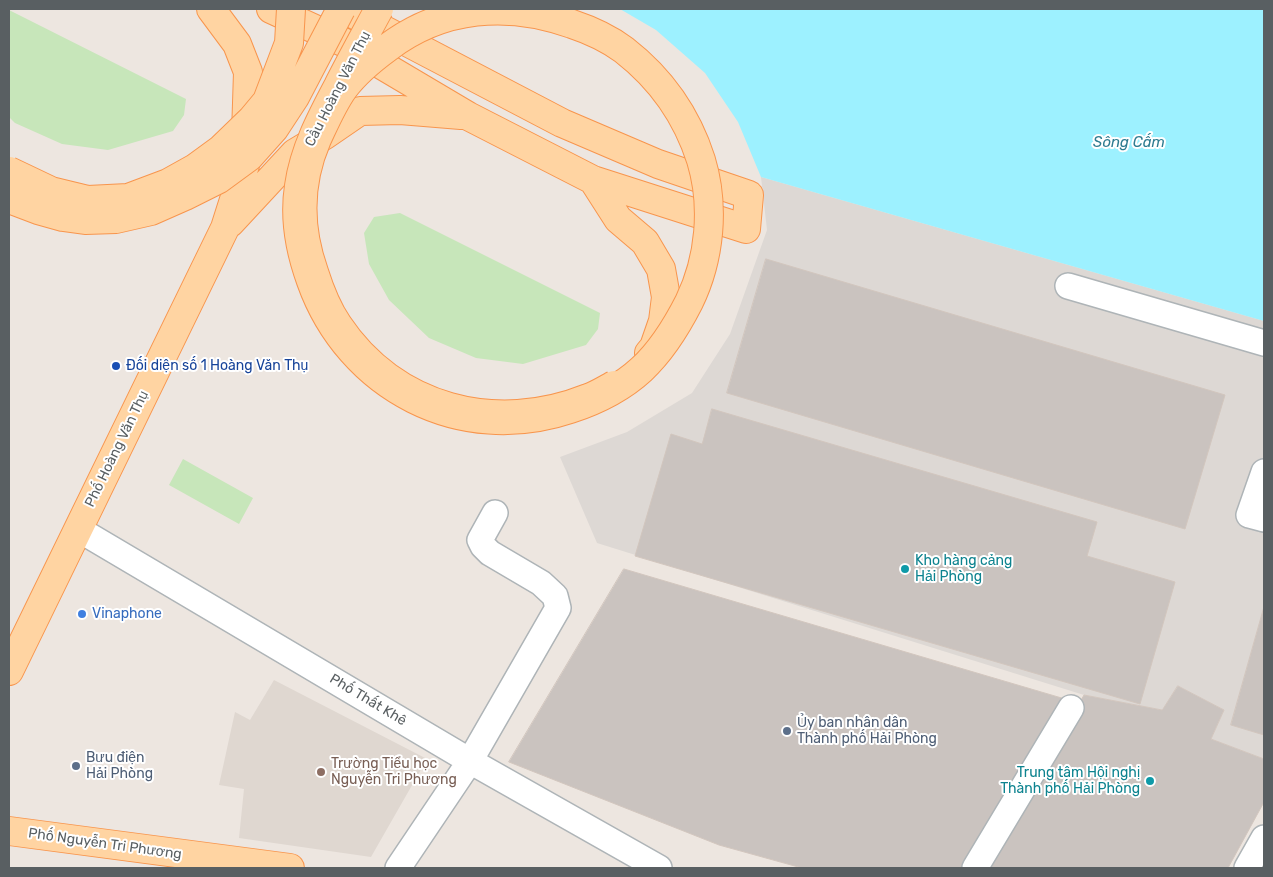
<!DOCTYPE html>
<html>
<head>
<meta charset="utf-8">
<style>
	body { margin:0 }
	#map { position:relative; width:1273px; height:877px; overflow:hidden; background:#ede6e0; font-family:Rubik,sans-serif }
	canvas { display:block }
	.frame { position:absolute; inset:0; border:10px solid #595f62; pointer-events:none }
</style>
</head>
<body>
<div id="map">
<canvas width="1273" height="877"></canvas>
<div class="frame"></div>
</div>
<script>
const ctx = document.querySelector('canvas').getContext('2d');
ctx.lineJoin = 'round';
function fill(path, color) { ctx.fillStyle = color; ctx.fill(path, 'evenodd'); }
function trace(path, color, width, dash) { ctx.strokeStyle = color; ctx.lineWidth = width; ctx.lineCap = dash ? 'butt' : 'round'; ctx.setLineDash(dash || []); ctx.stroke(path); }
function write(font, color, halo, rows, align = 'center') {
  ctx.font = font + ' Rubik,sans-serif'; ctx.lineWidth = 4; ctx.setLineDash([]); ctx.textBaseline = 'middle'; ctx.strokeStyle = halo; ctx.fillStyle = color; for (const [text, x, y, turn = 0] of rows) {
    ctx.save(); ctx.translate(x, y); ctx.rotate((+turn || 0) * Math.PI / 180); ctx.textAlign = isNaN(turn) ? turn : align; if (halo) ctx.strokeText(text, 0, 0); ctx.fillText(text, 0, 0); ctx.restore();
  }
}
const industrial = new Path2D(`
	M 761,177 L 1264,321 L 1264,759 L 1211,739 L 1224,710 L 1178,686 L 1162,710 L 1084,695 L 597,543 L 560,457 L 627,432 L 692,393 L 730,334 L 767,230 Z`);
const education = new Path2D(`
	M 274,680 L 427,759 L 371,857 L 239,838 L 244,789 L 219,785 L 235,712 L 250,720 Z`);
const green = new Path2D(`
	M 9,10 L 186,99 L 184,115 L 173,131 L 108,150 L 62,144 L 15,123 L 9,117 Z
	M 400,213 L 600,313 L 598,329 L 586,345 L 523,364 L 476,358 L 429,338 L 389,300 L 369,264 L 364,233 L 374,217 Z
	M 183,459 L 253,498 L 239,524 L 169,485 Z`);
const water = new Path2D(`
	M 620,9 L 1264,9 L 1264,321 L 761,177 L 738,122 L 705,73 L 656,30 Z`);
const building = new Path2D(`
	M 766,259 L 1225,395 L 1185,529 L 727,393 Z
	M 712,409 L 1097,522 L 1087,556 L 1175,582 L 1140,704 L 635,556 L 671,434 L 702,444 Z
	M 624,569 L 1065,699 L 968,868 L 802,868 L 719,845 L 509,762 Z
	M 1264,607 L 1264,735 L 1231,725 Z
	M 1178,686 L 1224,710 L 1211,739 L 1264,759 L 1264,802 L 1228,868 L 985,868 L 1084,695 L 1162,710 Z`);
const minor = new Path2D(`
	M 1068,286 L 1264,343
	M 1264,472 L 1249,515 L 1264,519
	M 78,529 L 470,761 L 659,868
	M 398,868 L 470,761 L 558,608 L 555,596 L 541,583 L 490,553 L 483,546 L 480,540 L 495,513
	M 975,868 L 1071,708
	M 1247,868 L 1264,838`);
const major = new Path2D(`
	M 271,9 L 343,42 L 468,116 L 593,180 L 746,229 L 749,195 L 658,164 L 562,123 L 344,9
	M 593,180 L 618,219 L 645,242 L 661,269 L 666,297 L 663,321 L 654,347 L 649,353
	M 230,223 L 295,153 L 325,135 L 360,111 L 400,110 L 461,115
	M 9,671 L 225,228 L 245,165 L 248,72 L 237,44 L 211,9
	M 9,831 L 290,868`);
const majorBridge = new Path2D(`
	M 379,9 C 365,35 351,60 338,86 C 321,118 304,150 299,186 C 294,218 300,251 311,281 C 349,388 461,446 570,409 C 631,389 660,359 689,302 C 710,259 715,206 701,160 C 687,116 660,78 624,50 C 608,38 590,30 572,24 C 508,1 442,6 387,48 C 372,59 356,72 344,88 C 333,103 325,122 317,139 C 298,183 298,227 314,272 C 320,291 327,309 338,325 C 394,409 496,435 588,398 C 597,395 606,389 614,385
	M 9,171 L 51,191 L 88,200 L 128,198 L 168,183 L 195,168 L 221,149 L 252,119 L 267,101 L 289,43 L 291,9
	M 9,199 L 38,210 L 63,217 L 85,220 L 116,219 L 151,211 L 185,196 L 219,179 L 249,157 L 274,129 L 295,97 L 341,9`);
const markers = [
	[116,366,5,"#1a4fb4"],
	[905,569,5,"#0f9aa8"],
	[82,614,5,"#3f7fe0"],
	[787,731,5,"#5c6f8a"],
	[76,766,5,"#5c6f8a"],
	[321,772,5,"#8d6e63"],
	[1150,781,5,"#0f9aa8"]
];
const streetNames = [
	["Cầu Hoàng Văn Thụ",338,89,-63],
	["Phố Hoàng Văn Thụ",117,449,-64],
	["Phố Thất Khê",368,700,31],
	["Phố Nguyễn Tri Phương",105,844,8]
];
const transitNames = [
	["Đối diện số 1 Hoàng Văn Thụ",126,366]
];
const cultureNames = [
	["Kho hàng cảng",915,561],
	["Hải Phòng",915,577],
	["Trung tâm Hội nghị",1140,773,"right"],
	["Thành phố Hải Phòng",1140,789,"right"]
];
const shopNames = [
	["Vinaphone",92,614]
];
const serviceNames = [
	["Ủy ban nhân dân",797,723],
	["Thành phố Hải Phòng",797,739],
	["Bưu điện",86,758],
	["Hải Phòng",86,774]
];
const educationNames = [
	["Trường Tiểu học",331,764],
	["Nguyễn Tri Phương",331,780]
];
const waterNames = [
	["Sông Cấm",1129,143]
];
fill(industrial, '#ddd8d4');
fill(education, '#dfd7d0');
fill(green, '#c7e6ba');
fill(water, '#9df1ff');
fill(building, '#cac3bf');
trace(building, '#d2c6be', 1);
trace(minor, '#aeb4b7', 28);
trace(major, '#f8954d', 30);
trace(minor, '#fff', 25);
trace(major, '#ffd4a2', 28);
trace(majorBridge, '#f8954d', 30, []);
trace(majorBridge, '#ffd4a2', 28);
for (const [x, y, r, color] of markers) { const dot = new Path2D(); dot.arc(x, y, r, 0, 2 * Math.PI); ctx.fillStyle = color; ctx.fill(dot); trace(dot, '#fff', 2); }
write('14px', '#595f62', '#fff', streetNames);
write('14px', '#164399', '#fff', transitNames, 'left');
write('14px', '#0d838f', '#fff', cultureNames, 'left');
write('14px', '#366cbe', '#fff', shopNames, 'left');
write('14px', '#4e5e75', '#fff', serviceNames, 'left');
write('14px', '#785e54', '#fff', educationNames, 'left');
write('italic 15px', '#2e7c91', '#fff', waterNames);
</script>
</body>
</html>
